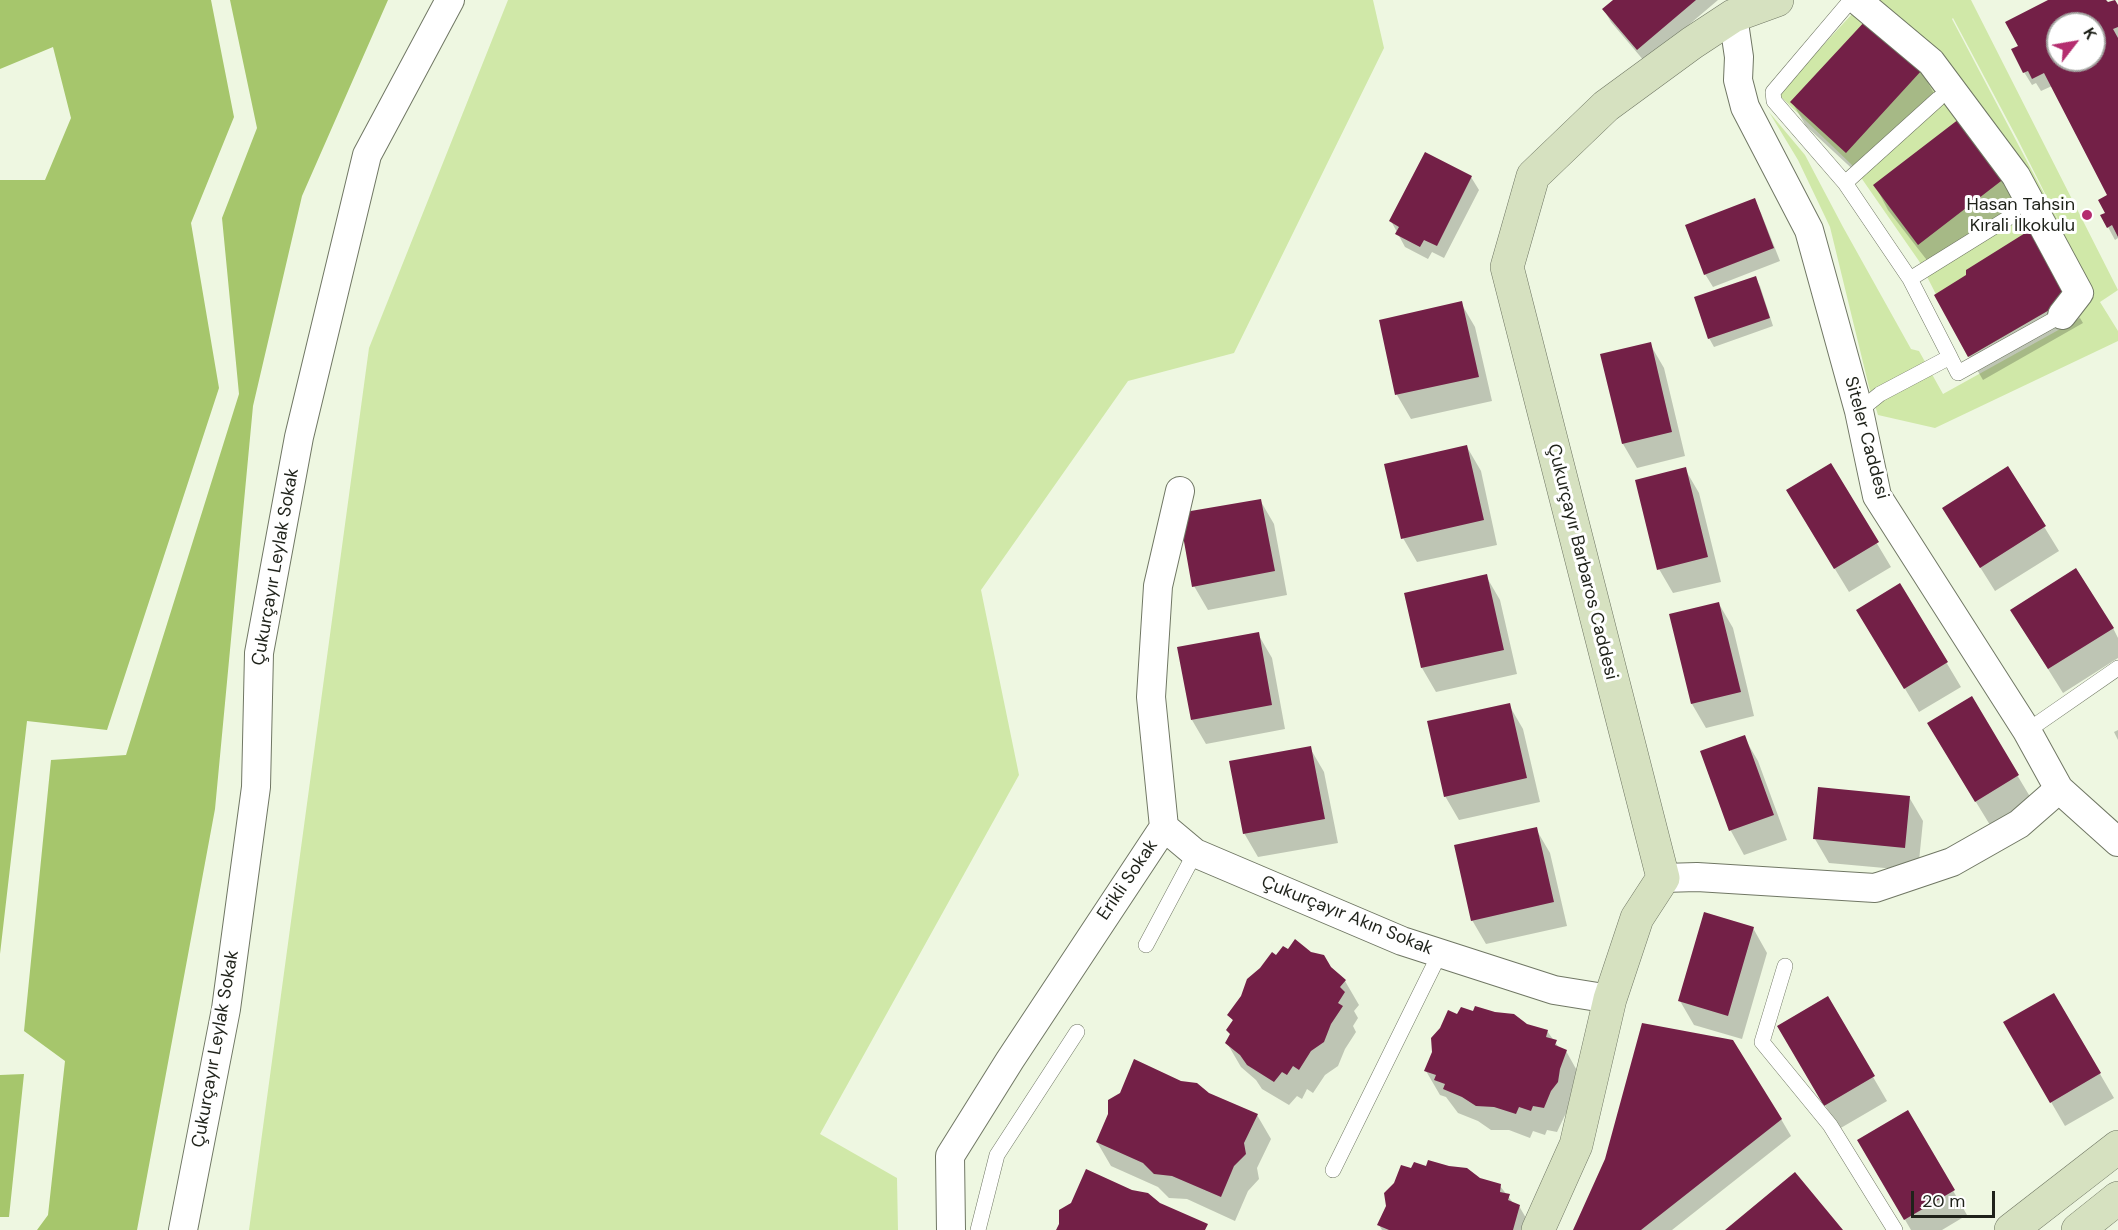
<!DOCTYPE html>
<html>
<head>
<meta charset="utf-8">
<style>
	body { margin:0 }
	#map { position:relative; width:2118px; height:1230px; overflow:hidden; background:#eef7e1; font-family:"DM Sans",sans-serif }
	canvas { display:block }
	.north { position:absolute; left:2046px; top:12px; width:60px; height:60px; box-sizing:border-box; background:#fff; border:2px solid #a5a7a3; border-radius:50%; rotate:59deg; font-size:16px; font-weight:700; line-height:24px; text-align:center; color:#1f221a }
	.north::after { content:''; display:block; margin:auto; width:21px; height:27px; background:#b42d6f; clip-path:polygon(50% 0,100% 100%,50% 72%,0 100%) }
	.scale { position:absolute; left:1911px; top:1191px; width:84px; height:27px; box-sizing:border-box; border:3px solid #1f221a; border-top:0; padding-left:8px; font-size:18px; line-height:21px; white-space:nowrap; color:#1f221a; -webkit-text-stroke:4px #fff; paint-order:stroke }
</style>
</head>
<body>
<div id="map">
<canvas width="2118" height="1230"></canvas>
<div class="north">K</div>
<div class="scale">20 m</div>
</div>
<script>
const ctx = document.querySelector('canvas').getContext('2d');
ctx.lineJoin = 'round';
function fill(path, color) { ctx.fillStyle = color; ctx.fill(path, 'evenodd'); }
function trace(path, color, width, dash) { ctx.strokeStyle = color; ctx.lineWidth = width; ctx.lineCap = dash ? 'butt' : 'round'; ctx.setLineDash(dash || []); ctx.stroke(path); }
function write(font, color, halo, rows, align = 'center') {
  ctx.font = font + ' "DM Sans",sans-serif'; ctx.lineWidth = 6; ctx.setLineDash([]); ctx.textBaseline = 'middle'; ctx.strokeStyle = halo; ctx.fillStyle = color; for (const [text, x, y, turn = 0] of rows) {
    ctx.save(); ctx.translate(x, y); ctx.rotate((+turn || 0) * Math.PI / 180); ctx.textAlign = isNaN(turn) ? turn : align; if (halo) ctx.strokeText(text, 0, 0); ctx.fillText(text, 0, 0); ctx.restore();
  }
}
const green = new Path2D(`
	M 508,0 L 1373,0 L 1384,48 L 1234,353 L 1128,381 L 981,590 L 1019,775 L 820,1134 L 897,1178 L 898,1230 L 249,1230 L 369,348 Z
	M 1865,0 L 1971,0 L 2118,290 L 2100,302 L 2118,331 L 2118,341 L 1935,428 L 1878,415 L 1869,387 L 1830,227 L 1798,160 L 1769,112 L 1805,155 L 1843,227 L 1911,349 L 1919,351 L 1943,394 L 2080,318 L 2070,298 L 1968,357 L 1919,261 L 1853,166 L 1778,94 ZM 1953,18 L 2017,138 L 2068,239 L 1952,19 Z`);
const forest = new Path2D(`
	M 0,0 L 211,0 L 234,117 L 191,223 L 219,388 L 107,730 L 27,721 L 0,954 L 0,180 L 45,180 L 71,118 L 53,47 L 0,69 Z
	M 230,0 L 388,0 L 302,196 L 253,406 L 215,809 L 137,1230 L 37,1230 L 48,1215 L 65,1061 L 24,1031 L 51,760 L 126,755 L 239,394 L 222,218 L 257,128 Z
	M 24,1074 L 9,1217 L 0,1217 L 0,1075 Z`);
const shadow = new Path2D(`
	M 1615,0 L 1718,0 L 1645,62 L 1611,22 L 1604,10 Z
	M 2051,0 L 2106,0 L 2108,4 L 2118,7 L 2118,238 L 2115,240 L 2108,227 L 2107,213 L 2109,196 L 2052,86 L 2041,91 L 2036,83 L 2032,85 L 2024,72 L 2020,47 ZM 2058,24 L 2094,24 L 2094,60 L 2058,60 Z
	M 1921,71 L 1935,95 L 1860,176 L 1806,126 L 1792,102 Z
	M 1471,177 L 1479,190 L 1444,258 L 1432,252 L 1428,259 L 1405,247 L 1391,221 Z
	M 2004,179 L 2018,203 L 1933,268 L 1888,210 L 1875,185 Z
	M 1754,200 L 1761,213 L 1780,261 L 1713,287 L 1705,274 Z
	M 2029,232 L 2083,323 L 1983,380 L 1969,356 Z
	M 1755,278 L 1760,286 L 1773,326 L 1714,347 L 1709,338 Z
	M 1461,303 L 1475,327 L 1492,401 L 1411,419 L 1397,395 L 1380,321 Z
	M 1650,344 L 1664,368 L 1685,456 L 1637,468 L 1623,444 L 1602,355 Z
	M 1467,447 L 1481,471 L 1497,545 L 1417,562 L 1403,538 Z
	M 1830,465 L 1891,567 L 1849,592 L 1802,515 Z
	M 2008,468 L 2059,551 L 1995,591 L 1958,532 Z
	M 1685,469 L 1699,493 L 1721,582 L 1673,593 L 1659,569 Z
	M 1260,500 L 1274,524 L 1287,595 L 1208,610 L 1194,586 Z
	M 1486,576 L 1500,600 L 1517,674 L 1436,692 L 1422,668 Z
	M 1900,585 L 1961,687 L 1919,712 L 1872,634 Z
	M 1719,604 L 1733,628 L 1754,716 L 1706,728 L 1692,704 L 1671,615 Z
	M 2113,628 L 2118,638 L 2118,658 L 2063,693 L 2026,634 Z
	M 1258,634 L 1272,658 L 1285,729 L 1206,744 L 1192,720 Z
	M 1971,698 L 2032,800 L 1990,825 L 1943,748 Z
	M 1509,705 L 1523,729 L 1540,802 L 1459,820 L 1445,796 Z
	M 2118,730 L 2118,740 L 2114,732 Z
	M 1744,737 L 1758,761 L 1787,840 L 1744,855 L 1731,831 L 1702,752 Z
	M 1310,748 L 1324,772 L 1338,843 L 1258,857 L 1244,833 Z
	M 1909,797 L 1923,821 L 1918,871 L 1829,863 L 1815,839 Z
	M 1536,829 L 1550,853 L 1567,926 L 1486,944 L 1472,920 Z
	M 1753,928 L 1767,953 L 1742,1039 L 1694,1025 L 1680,1001 Z
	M 1277,957 L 1330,968 L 1345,981 L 1359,1005 L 1354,1011 L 1358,1018 L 1353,1026 L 1356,1032 L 1345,1049 L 1338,1066 L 1325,1075 L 1313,1093 L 1307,1089 L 1302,1099 L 1297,1096 L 1289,1105 L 1262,1089 L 1256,1080 L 1241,1067 L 1227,1043 L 1231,1036 L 1228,1030 L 1233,1021 L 1229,1015 Z
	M 2054,995 L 2114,1098 L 2065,1126 L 2005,1023 Z
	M 1827,998 L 1887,1101 L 1839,1129 L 1779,1026 Z
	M 1458,1016 L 1526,1025 L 1547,1031 L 1560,1049 L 1566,1051 L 1580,1076 L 1572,1107 L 1565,1115 L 1557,1132 L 1547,1130 L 1545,1135 L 1533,1131 L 1530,1138 L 1509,1130 L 1491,1130 L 1478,1121 L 1458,1113 L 1446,1097 L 1440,1095 L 1426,1071 Z
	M 1208,1094 L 1257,1115 L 1271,1139 L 1257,1168 L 1259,1179 L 1248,1191 L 1235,1221 L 1187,1199 L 1169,1198 L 1158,1187 L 1111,1166 L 1097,1142 Z
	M 1908,1112 L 1967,1215 L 1942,1230 L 1911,1230 L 1859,1141 Z
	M 1781,1119 L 1791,1136 L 1672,1230 L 1574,1230 L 1606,1160 Z
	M 1479,1179 L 1500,1186 L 1514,1204 L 1519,1206 L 1533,1230 L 1382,1230 L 1379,1225 Z`);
const building = new Path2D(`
	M 1613,0 L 1696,0 L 1637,50 L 1602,9 Z
	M 2048,0 L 2106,0 L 2108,2 L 2115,0 L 2118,5 L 2118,27 L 2113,29 L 2118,38 L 2118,237 L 2112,225 L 2107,228 L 2100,215 L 2105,213 L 2098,200 L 2107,195 L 2044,73 L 2032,79 L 2028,71 L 2023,73 L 2011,49 L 2018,46 L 2005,22 ZM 2058,24 L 2094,24 L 2094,60 L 2058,60 Z
	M 1867,19 L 1922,70 L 1846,153 L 1790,102 Z
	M 1959,119 L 2005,178 L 1918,245 L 1873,185 Z
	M 1425,152 L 1472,176 L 1437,246 L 1424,240 L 1420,247 L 1395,234 L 1399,227 L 1389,221 Z
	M 1755,198 L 1774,248 L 1704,275 L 1685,225 Z
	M 2030,230 L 2070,298 L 1968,357 L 1934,295 L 1966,275 L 1966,270 Z
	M 1756,276 L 1770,318 L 1708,339 L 1694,297 Z
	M 1462,301 L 1479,377 L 1395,395 L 1379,320 Z
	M 1651,342 L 1672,432 L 1622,444 L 1600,354 Z
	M 1467,445 L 1484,520 L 1401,539 L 1384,464 Z
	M 1831,463 L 1879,542 L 1834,569 L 1786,490 Z
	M 2008,466 L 2046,526 L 1980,568 L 1942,508 Z
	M 1686,467 L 1708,557 L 1657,570 L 1635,480 Z
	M 1261,499 L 1275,571 L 1192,587 L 1179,513 Z
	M 2076,568 L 2114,628 L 2048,669 L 2010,610 Z
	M 1487,574 L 1504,650 L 1421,668 L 1404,593 Z
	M 1900,583 L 1948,662 L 1904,689 L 1856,610 Z
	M 1719,602 L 1741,692 L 1691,704 L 1669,614 Z
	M 1259,632 L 1272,705 L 1191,720 L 1177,647 Z
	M 1972,696 L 2019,775 L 1975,802 L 1927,723 Z
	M 1510,703 L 1527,778 L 1444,797 L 1427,721 Z
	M 1745,735 L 1774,815 L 1729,831 L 1700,751 Z
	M 1311,746 L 1325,819 L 1243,834 L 1229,761 Z
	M 1818,787 L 1910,796 L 1905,848 L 1813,839 Z
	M 1537,827 L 1554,902 L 1471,921 L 1454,845 Z
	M 1704,912 L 1754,927 L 1728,1016 L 1678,1001 Z
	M 1295,939 L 1311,952 L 1324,955 L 1331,967 L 1346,980 L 1340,987 L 1345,992 L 1338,1003 L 1343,1006 L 1331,1024 L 1324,1042 L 1311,1051 L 1299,1070 L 1293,1066 L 1287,1075 L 1282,1072 L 1274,1082 L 1247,1065 L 1240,1055 L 1225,1043 L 1230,1034 L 1226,1030 L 1233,1020 L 1227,1015 L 1241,996 L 1247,979 L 1260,968 L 1272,952 L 1276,955 L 1283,946 L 1288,949 Z
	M 2054,993 L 2101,1073 L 2050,1103 L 2003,1022 Z
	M 1828,996 L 1875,1076 L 1824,1106 L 1777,1026 Z
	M 1475,1006 L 1495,1012 L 1514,1014 L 1527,1024 L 1548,1030 L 1546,1037 L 1557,1040 L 1555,1045 L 1567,1050 L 1560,1069 L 1558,1082 L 1551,1091 L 1544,1108 L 1533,1106 L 1531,1111 L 1519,1107 L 1516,1114 L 1494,1107 L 1476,1106 L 1462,1097 L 1443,1089 L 1445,1084 L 1434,1080 L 1436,1075 L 1424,1071 L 1432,1052 L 1431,1038 L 1440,1028 L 1448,1010 L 1457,1014 L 1461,1007 L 1473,1011 Z
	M 1642,1023 L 1733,1040 L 1782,1119 L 1641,1230 L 1573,1230 L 1605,1159 Z
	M 1134,1059 L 1181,1081 L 1197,1083 L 1209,1093 L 1258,1114 L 1244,1143 L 1246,1154 L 1234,1166 L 1221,1197 L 1172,1176 L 1154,1174 L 1143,1163 L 1096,1142 L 1108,1114 L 1108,1100 L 1120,1093 Z
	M 1908,1110 L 1955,1190 L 1904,1220 L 1857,1140 Z
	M 1428,1160 L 1449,1166 L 1467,1168 L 1480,1178 L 1501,1184 L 1500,1192 L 1510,1194 L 1508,1200 L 1520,1205 L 1513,1230 L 1389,1230 L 1377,1225 L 1386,1206 L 1384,1193 L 1394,1183 L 1401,1165 L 1411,1168 L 1414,1162 L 1426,1166 Z
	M 1086,1169 L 1132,1190 L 1148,1193 L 1160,1203 L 1208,1224 L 1205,1230 L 1056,1230 L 1059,1224 L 1059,1210 L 1071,1203 Z
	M 1795,1172 L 1843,1230 L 1725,1230 Z`);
const lane = new Path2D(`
	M 1851,0 L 1773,92 L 1774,101 L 1845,183 L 1910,279 L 1950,357 L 1880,394 L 1859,411
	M 1845,183 L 1938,99
	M 1910,279 L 2013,215
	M 1950,357 L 1958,373 L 2062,315
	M 2027,731 L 2118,668
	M 1146,945 L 1195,853
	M 1785,966 L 1762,1042 L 1830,1125 L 1895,1230
	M 1333,1170 L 1440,953
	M 978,1230 L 997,1155 L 1077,1032`);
const street = new Path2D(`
	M 1857,0 L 1931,62 L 2016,176 L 2079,293 L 2062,315
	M 1733,16 L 1739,57 L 1738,80 L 1745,107 L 1809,230 L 1859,411 L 1877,496 L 2027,731 L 2059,789 L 2118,842
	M 1164,827 L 1195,853 L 1402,941 L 1554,990 L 1610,999
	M 1663,878 L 1697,877 L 1875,888 L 1952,862 L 2019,824 L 2059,789
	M 183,1230 L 226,1009 L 256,787 L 259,653 L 299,437 L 367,155 L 450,0
	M 951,1230 L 950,1156 L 1010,1060 L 1164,827 L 1151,697 L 1158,586 L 1180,491`);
const secondary = new Path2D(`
	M 1538,1230 L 1576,1145 L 1610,999 L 1637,918 L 1663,878 L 1507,267 L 1533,176 L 1606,106 L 1692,43 L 1733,16 L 1777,0
	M 2011,1230 L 2118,1147
	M 2078,1230 L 2118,1198`);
const markers = [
	[2087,215,6,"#b42d6f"]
];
const poiNames = [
	["Hasan Tahsin",2075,205],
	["Kırali İlkokulu",2075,226]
];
const streetNames = [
	["Siteler Caddesi",1866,438,75],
	["Çukurçayır Barbaros Caddesi",1582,562,76],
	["Çukurçayır Leylak Sokak",276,567,-80],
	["Erikli Sokak",1128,880,-56],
	["Çukurçayır Akın Sokak",1347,916,22],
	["Çukurçayır Leylak Sokak",216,1049,-80]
];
fill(green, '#d0e8a8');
fill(forest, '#a6c66c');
fill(shadow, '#0003');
fill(building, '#732047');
trace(lane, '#707764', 16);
trace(street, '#707764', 30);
trace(secondary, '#707764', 34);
trace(lane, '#fff', 15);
trace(street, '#fff', 28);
trace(secondary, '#d6e1c0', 33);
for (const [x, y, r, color] of markers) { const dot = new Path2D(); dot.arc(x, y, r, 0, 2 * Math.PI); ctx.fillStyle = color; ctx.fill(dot); trace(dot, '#fff', 2); }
write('18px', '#1f221a', '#fff', poiNames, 'right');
write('18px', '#1f221a', '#fff', streetNames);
</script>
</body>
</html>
